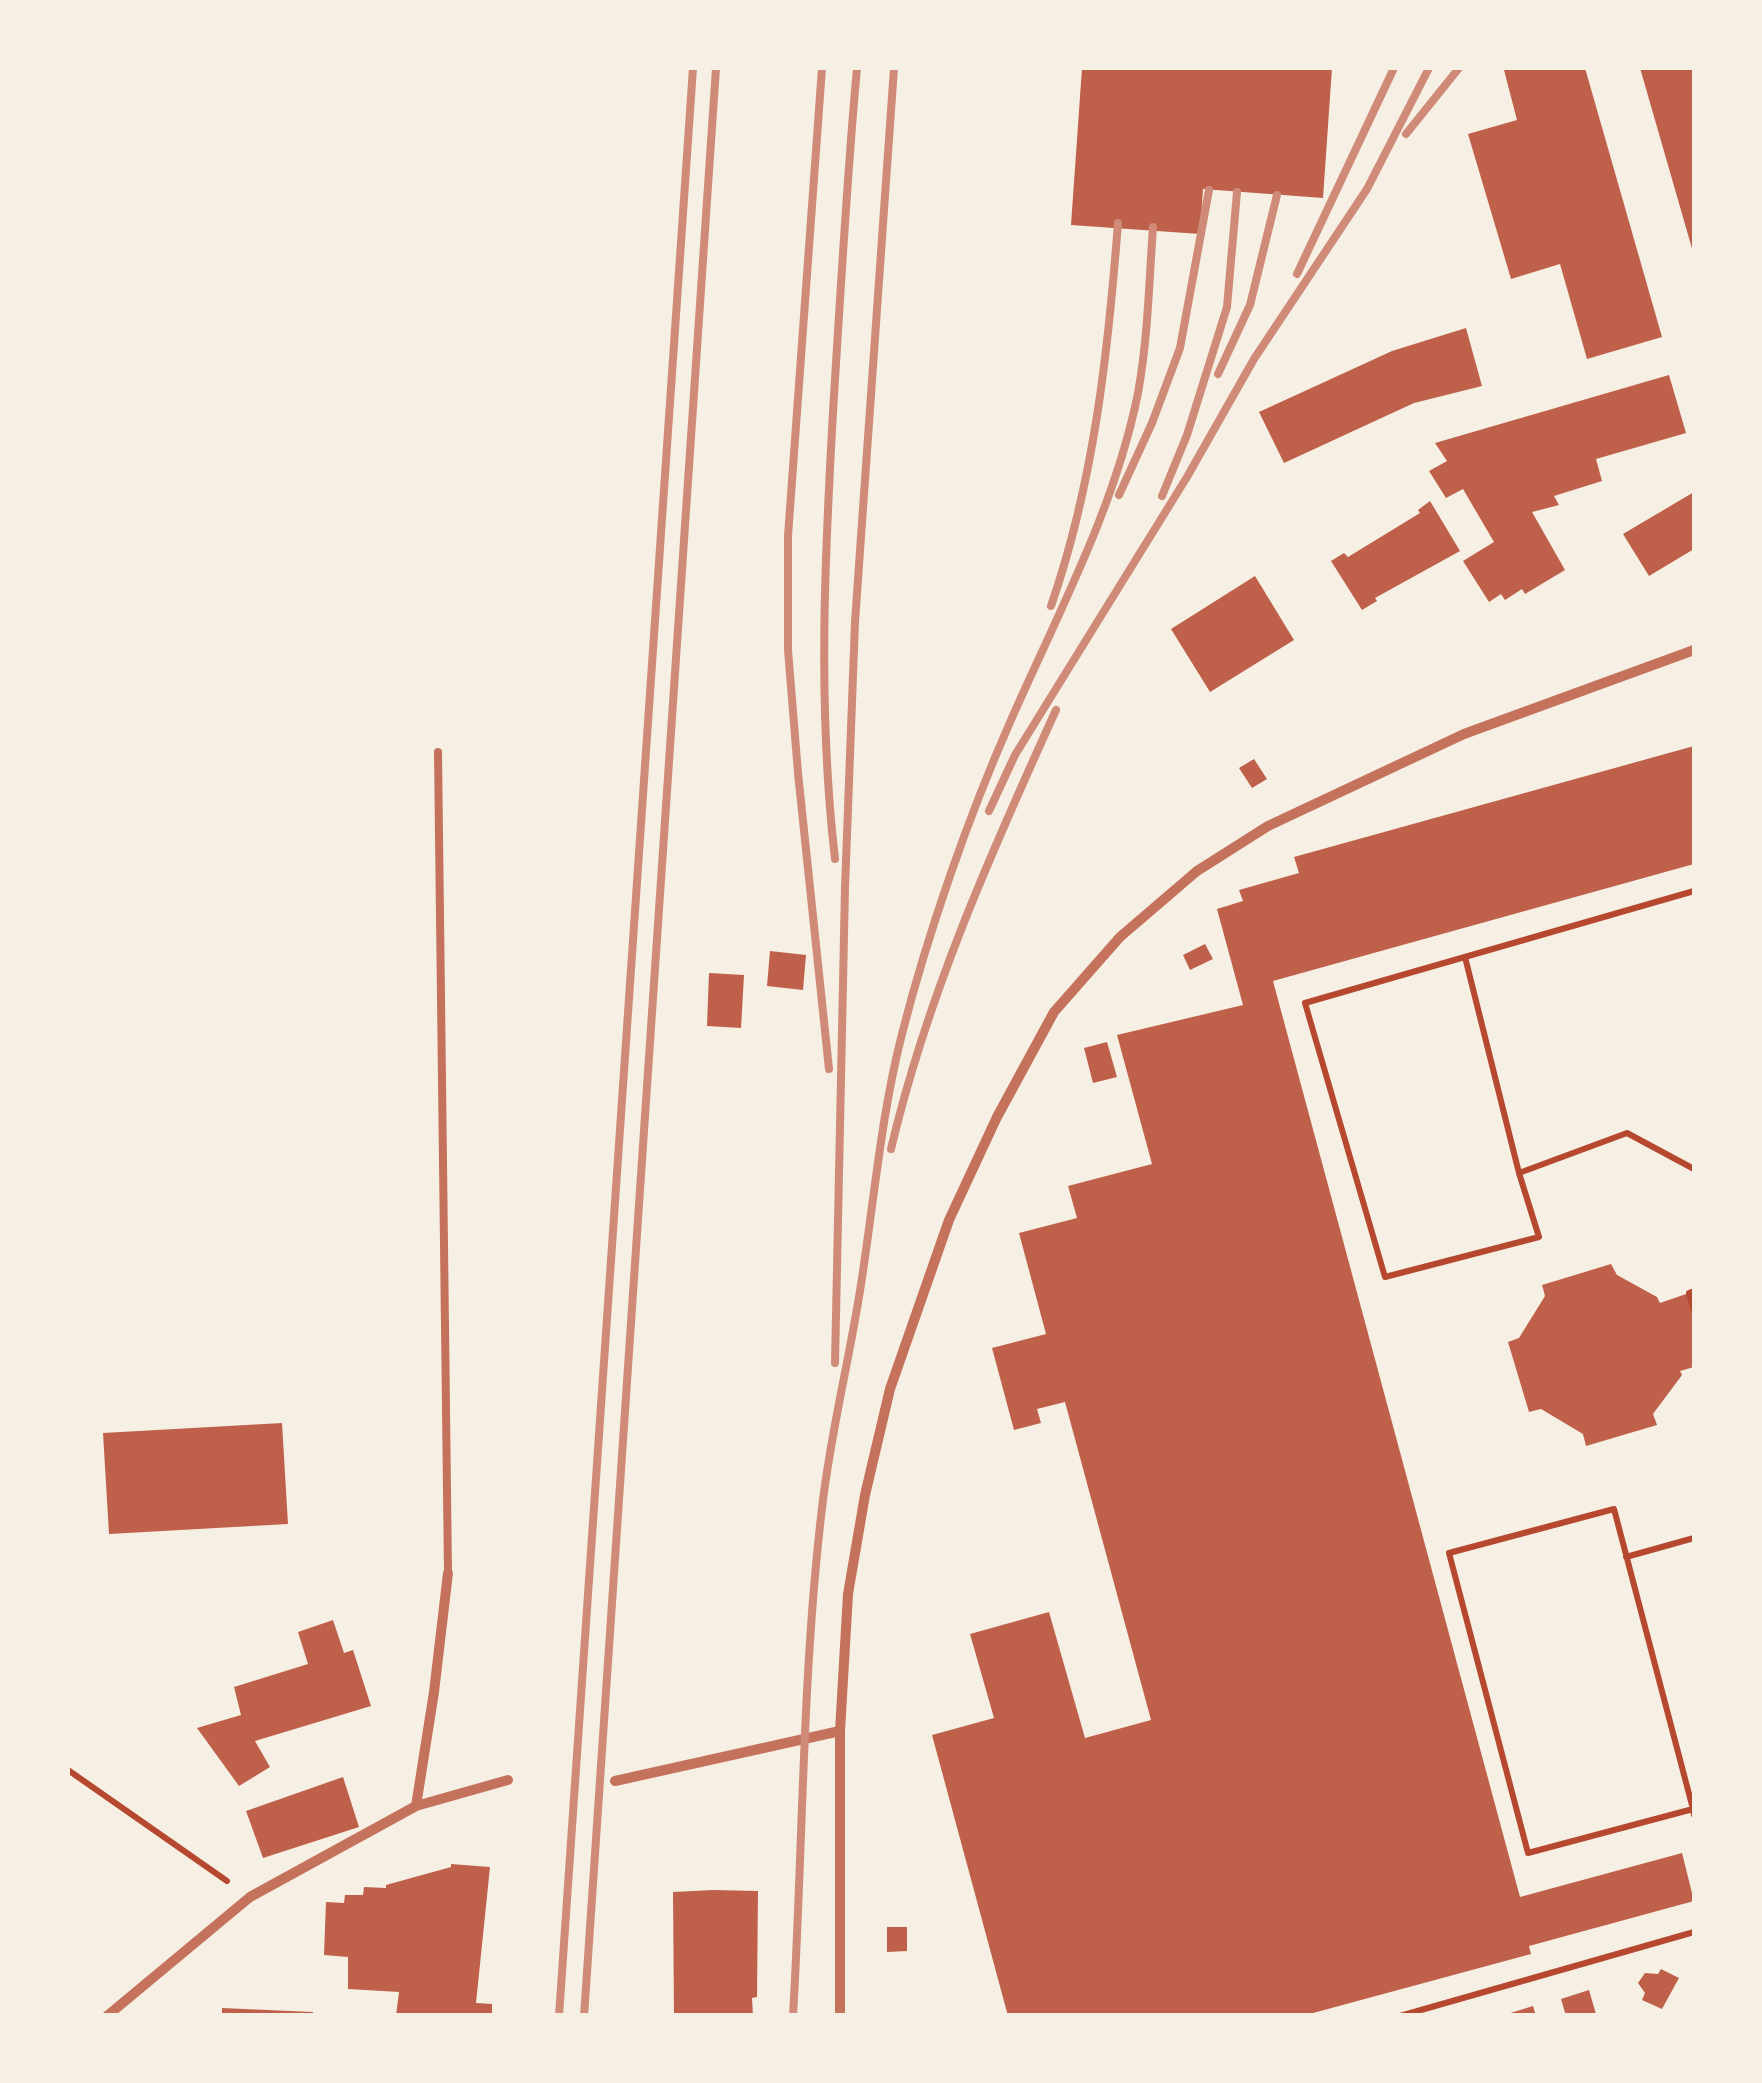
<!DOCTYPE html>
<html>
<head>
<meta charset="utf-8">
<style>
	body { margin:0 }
	#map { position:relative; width:1762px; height:2083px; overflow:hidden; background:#f6efe4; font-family:Georgia,serif }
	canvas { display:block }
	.frame { position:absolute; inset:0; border:70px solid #f6efe4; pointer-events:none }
</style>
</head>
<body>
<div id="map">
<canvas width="1762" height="2083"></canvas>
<div class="frame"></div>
</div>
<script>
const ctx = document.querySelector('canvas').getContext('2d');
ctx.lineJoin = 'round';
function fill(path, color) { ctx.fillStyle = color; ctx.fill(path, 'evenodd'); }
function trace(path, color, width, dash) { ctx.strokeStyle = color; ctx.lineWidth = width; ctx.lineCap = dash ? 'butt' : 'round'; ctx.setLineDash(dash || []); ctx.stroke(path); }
const building = new Path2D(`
	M 1082,68 L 1332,68 L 1323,198 L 1203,189 L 1200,234 L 1071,225 Z
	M 1513,68 L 1585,68 L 1662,337 L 1587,359 L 1560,264 L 1511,279 L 1468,134 L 1517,120 L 1504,70 Z
	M 1640,68 L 1694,68 L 1694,252 L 1693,252 Z
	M 1466,328 L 1482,386 L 1414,403 L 1284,463 L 1259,412 L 1392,351 Z
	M 1669,375 L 1686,433 L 1596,459 L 1602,481 L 1554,496 L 1559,505 L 1532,512 L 1565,570 L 1525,594 L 1522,589 L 1505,600 L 1501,594 L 1489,602 L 1463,561 L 1494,542 L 1463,489 L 1446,498 L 1429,471 L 1447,461 L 1435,443 Z
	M 1694,492 L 1694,549 L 1649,576 L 1623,534 Z
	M 1430,501 L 1460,551 L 1375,598 L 1377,601 L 1362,610 L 1331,561 L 1344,553 L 1348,557 L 1420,513 L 1418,510 Z
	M 1255,576 L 1294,640 L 1210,692 L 1171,629 Z
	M 1694,746 L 1694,864 L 1273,981 L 1520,1897 L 1682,1853 L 1694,1901 L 1529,1946 L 1531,1954 L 1302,2016 L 1008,2016 L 932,1735 L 994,1718 L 970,1634 L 1049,1612 L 1085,1738 L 1151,1720 L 1065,1402 L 1037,1409 L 1041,1423 L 1014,1430 L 992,1348 L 1046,1334 L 1019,1233 L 1077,1218 L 1068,1186 L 1152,1164 L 1117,1035 L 1243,1005 L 1217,909 L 1243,901 L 1239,890 L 1299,873 L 1294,857 Z
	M 1254,759 L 1267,779 L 1252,788 L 1239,768 Z
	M 1205,944 L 1213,959 L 1190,970 L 1183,955 Z
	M 770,951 L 806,955 L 803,990 L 767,986 Z
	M 709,973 L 744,975 L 741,1028 L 707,1026 Z
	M 1107,1042 L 1117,1077 L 1093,1083 L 1084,1048 Z
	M 1611,1264 L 1617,1275 L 1657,1297 L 1660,1303 L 1689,1293 L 1694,1311 L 1694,1367 L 1680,1371 L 1682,1375 L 1653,1414 L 1657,1425 L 1586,1446 L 1583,1434 L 1541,1409 L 1529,1412 L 1508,1342 L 1519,1338 L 1545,1296 L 1542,1285 Z
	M 282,1423 L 288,1524 L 109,1534 L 103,1433 Z
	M 333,1620 L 344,1653 L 353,1650 L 371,1706 L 255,1741 L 270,1767 L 239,1786 L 197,1728 L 241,1715 L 234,1687 L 308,1664 L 298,1632 Z
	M 343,1777 L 359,1827 L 263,1858 L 246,1811 Z
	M 451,1864 L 490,1867 L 476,2003 L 492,2004 L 492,2016 L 396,2016 L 399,1992 L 348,1989 L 348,1957 L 324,1955 L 326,1902 L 344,1903 L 345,1895 L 363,1895 L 364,1887 L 386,1888 L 386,1885 L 451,1867 Z
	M 713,1890 L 758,1891 L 757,1997 L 752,1998 L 753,2016 L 674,2016 L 673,1892 Z
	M 887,1927 L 907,1927 L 907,1951 L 887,1952 Z
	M 1661,1969 L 1679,1978 L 1662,2009 L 1642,2000 L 1645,1993 L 1638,1983 L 1645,1973 L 1658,1974 Z
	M 1589,1990 L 1596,2014 L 1566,2016 L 1561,1999 Z
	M 1533,2006 L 1536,2016 L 1504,2016 L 1504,2015 Z
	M 222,2008 L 313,2012 L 313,2016 L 222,2016 Z`);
const path = new Path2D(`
	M 1465,957 L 1519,1173 L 1539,1237 L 1385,1277 L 1305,1003 L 1694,891
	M 1519,1173 L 1627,1133 L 1694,1169
	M 1694,1291 L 1689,1293 L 1694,1311
	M 1626,1557 L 1694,1538
	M 68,1770 L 227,1881
	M 1694,1808 L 1693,1809 L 1528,1853 L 1449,1553 L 1614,1509 L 1693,1809 L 1694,1815
	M 1400,2016 L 1694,1932`);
const service = new Path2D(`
	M 438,752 L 448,1573`);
const minor = new Path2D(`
	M 615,1781 L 840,1731
	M 416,1806 L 434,1692 L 448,1573
	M 107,2016 L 250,1897 L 416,1806 L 508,1780
	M 840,2016 L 840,1731 L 848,1594 L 865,1495 L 890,1389 L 949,1220 L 997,1117 L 1054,1012 L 1120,937 L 1197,871 L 1268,826 L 1464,734 L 1694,650`);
const rail = new Path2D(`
	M 822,68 L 788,536 L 788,650 L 798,773 L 829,1069
	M 1406,134 L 1459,68
	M 1297,274 L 1394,68
	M 1218,374 L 1250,305 L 1277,195
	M 1119,495 L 1152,423 L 1180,348 L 1209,190
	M 1162,496 L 1187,435 L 1227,307 L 1237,192
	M 1051,606 C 1094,482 1108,353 1118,223
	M 989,811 L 1015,755 L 1187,477 L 1254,359 L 1367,189 L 1429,68
	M 835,859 C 817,704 825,550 834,395 C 841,286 847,176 857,68
	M 891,1149 C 927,996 991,853 1056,710
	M 835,1363 L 845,888 L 855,622 L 894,68
	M 559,2016 L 693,68
	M 584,2016 L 716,68
	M 793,2016 C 803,1847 802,1676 822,1508 C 831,1428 852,1350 863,1271 C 875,1191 882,1112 902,1034 C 928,932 969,815 1011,720 C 1058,613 1115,508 1138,393 C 1148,338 1149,282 1153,227`);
fill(building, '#bf614a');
trace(path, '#b5482f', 6);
trace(service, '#c5725c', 8);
trace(minor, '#c5725c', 10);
trace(rail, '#cf8b77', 8);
</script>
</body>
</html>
